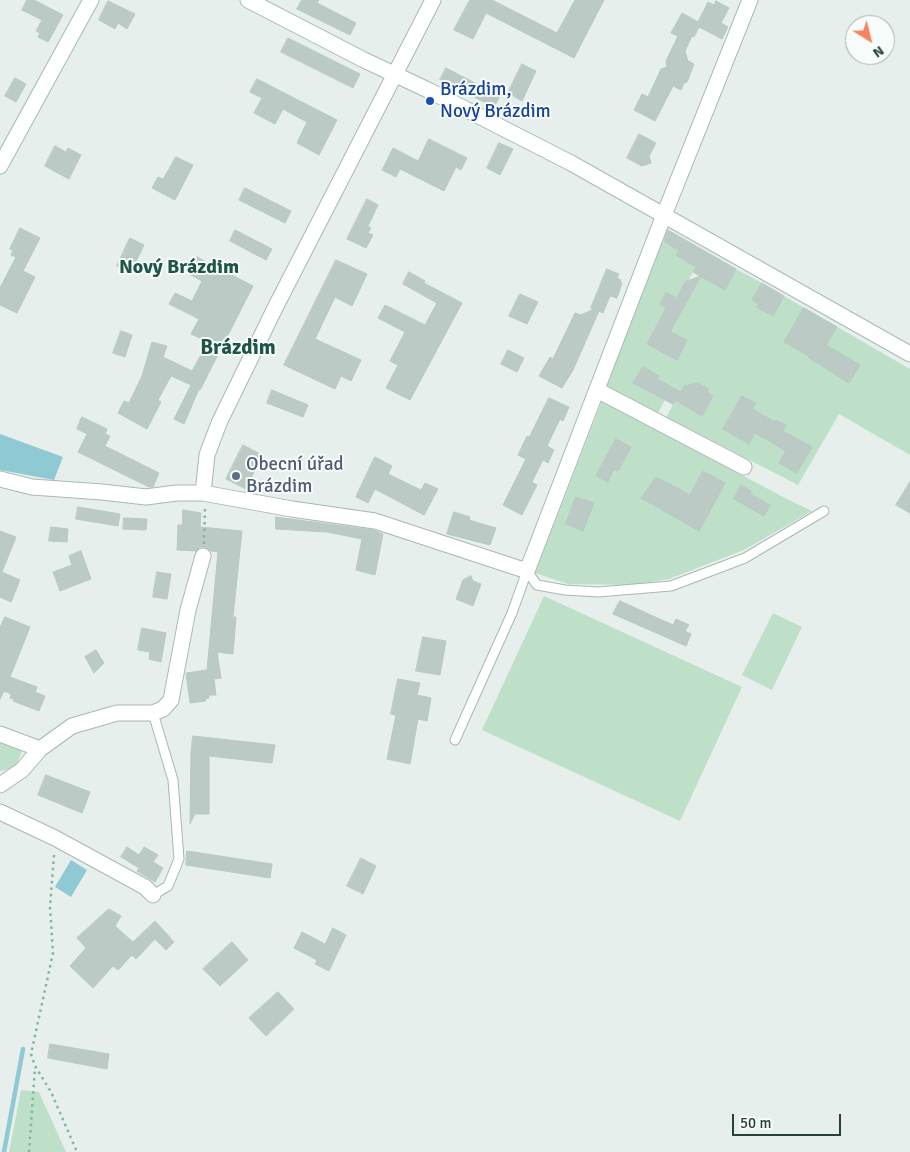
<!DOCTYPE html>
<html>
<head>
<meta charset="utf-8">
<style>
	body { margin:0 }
	#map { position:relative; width:910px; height:1152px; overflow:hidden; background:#e6efeb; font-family:Signika,sans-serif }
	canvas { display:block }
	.north { position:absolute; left:845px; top:15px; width:50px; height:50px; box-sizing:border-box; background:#f7fbf9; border:1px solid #a3b1ad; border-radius:50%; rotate:144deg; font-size:14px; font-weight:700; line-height:20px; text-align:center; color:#24423a }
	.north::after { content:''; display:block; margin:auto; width:18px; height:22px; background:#f4845f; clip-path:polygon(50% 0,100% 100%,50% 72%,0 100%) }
	.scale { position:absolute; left:732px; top:1114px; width:109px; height:22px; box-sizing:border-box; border:2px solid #24423a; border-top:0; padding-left:6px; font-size:15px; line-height:18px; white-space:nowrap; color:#24423a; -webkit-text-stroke:4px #f7fbf9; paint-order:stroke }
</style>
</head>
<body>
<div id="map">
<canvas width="910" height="1152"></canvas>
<div class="north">N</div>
<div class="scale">50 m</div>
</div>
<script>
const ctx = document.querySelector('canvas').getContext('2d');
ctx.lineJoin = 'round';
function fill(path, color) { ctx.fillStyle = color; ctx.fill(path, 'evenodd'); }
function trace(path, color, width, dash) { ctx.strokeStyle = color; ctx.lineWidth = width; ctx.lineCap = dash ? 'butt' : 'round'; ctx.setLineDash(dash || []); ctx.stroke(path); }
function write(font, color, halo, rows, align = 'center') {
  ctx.font = font + ' Signika,sans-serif'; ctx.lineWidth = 4; ctx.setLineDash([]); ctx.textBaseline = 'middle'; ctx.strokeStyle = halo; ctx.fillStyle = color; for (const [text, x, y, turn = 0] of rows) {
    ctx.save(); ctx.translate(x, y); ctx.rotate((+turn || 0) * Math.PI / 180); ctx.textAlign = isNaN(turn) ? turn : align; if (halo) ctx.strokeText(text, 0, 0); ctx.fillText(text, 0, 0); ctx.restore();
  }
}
const green = new Path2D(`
	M 662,242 L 679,251 L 677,255 L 696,267 L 688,281 L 685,282 L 679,299 L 666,292 L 660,304 L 679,315 L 701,276 L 725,289 L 736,269 L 762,283 L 752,300 L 759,304 L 757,307 L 772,316 L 784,296 L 910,369 L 910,455 L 839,414 L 798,485 L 666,417 L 673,405 L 665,400 L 658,413 L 606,386 Z
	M 602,401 L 789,500 L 812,511 L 744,550 L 669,579 L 632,585 L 568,584 L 535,573 Z
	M 544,596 L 742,687 L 680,821 L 482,730 Z
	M 773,613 L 802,627 L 772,690 L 742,675 Z
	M 0,741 L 22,751 L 15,768 L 0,771 Z
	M 21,1090 L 39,1092 L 66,1152 L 9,1152 Z`);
const water = new Path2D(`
	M 0,434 L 63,457 L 54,480 L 0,470 Z
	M 71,860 L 87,870 L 71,897 L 55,887 Z`);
const stream = new Path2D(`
	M 4,1152 L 23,1049`);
const building = new Path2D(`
	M 27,0 L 34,0 L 63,15 L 48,42 L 38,37 L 40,33 L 36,31 L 42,20 L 22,10 Z
	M 302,0 L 319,0 L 317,3 L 356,23 L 350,35 L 297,9 Z
	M 470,0 L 492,0 L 557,33 L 575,0 L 604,0 L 574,58 L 486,13 L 473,39 L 454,30 Z
	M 108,1 L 135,14 L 127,29 L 118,23 L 115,29 L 99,20 Z
	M 716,1 L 729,8 L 721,23 L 728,27 L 722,39 L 699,27 L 694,37 L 692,36 L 685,51 L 688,61 L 694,64 L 687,82 L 684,83 L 681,90 L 673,86 L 655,121 L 634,110 L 642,94 L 648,97 L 661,69 L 667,67 L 666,61 L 678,36 L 671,33 L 682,13 L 698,22 L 708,2 L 714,5 Z
	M 288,38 L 360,74 L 353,88 L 281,52 Z
	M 522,64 L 536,71 L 522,101 L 508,93 Z
	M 446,68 L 500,96 L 494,107 L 440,80 Z
	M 15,78 L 26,84 L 16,102 L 5,96 Z
	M 257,79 L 337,120 L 319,155 L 297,143 L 307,122 L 283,109 L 275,124 L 254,113 L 262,98 L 250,92 Z
	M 639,134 L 656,143 L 649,156 L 651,163 L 642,166 L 627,158 Z
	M 429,139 L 467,158 L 461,170 L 456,167 L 444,191 L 400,169 L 396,177 L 382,170 L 393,148 L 418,161 Z
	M 499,143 L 513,149 L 500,175 L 487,168 Z
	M 55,146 L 66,152 L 68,148 L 81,155 L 69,179 L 45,166 Z
	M 176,157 L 193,165 L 175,200 L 152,188 L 158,177 L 163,179 Z
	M 245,188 L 291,211 L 285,223 L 239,200 Z
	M 367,199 L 378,205 L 368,226 L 371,228 L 368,233 L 373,235 L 366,248 L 347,239 Z
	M 20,228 L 40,238 L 23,271 L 35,277 L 17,313 L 0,305 L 0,288 L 16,257 L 11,255 L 13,250 L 10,249 Z
	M 235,230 L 272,249 L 266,260 L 230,241 Z
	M 668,230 L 736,269 L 725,290 L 693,272 L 696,267 L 676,255 L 679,251 L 664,242 Z
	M 130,238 L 144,245 L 131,272 L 117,266 Z
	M 197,257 L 253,286 L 200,390 L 199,389 L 184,424 L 174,419 L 191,385 L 171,376 L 158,400 L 161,402 L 147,429 L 118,413 L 124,401 L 129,403 L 142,376 L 152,342 L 167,346 L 163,357 L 192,371 L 208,342 L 191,334 L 199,319 L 169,304 L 175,293 L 192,301 L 202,281 L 189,274 Z
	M 336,260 L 367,274 L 352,306 L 335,297 L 315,339 L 361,360 L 351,381 L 341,376 L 335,389 L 284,365 Z
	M 607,269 L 619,274 L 617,278 L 621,280 L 620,282 L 622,283 L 617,298 L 610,296 L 603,313 L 599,311 L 573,370 L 562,388 L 539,376 L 550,357 L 553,359 L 575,313 L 581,315 L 594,309 L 591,308 Z
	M 409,272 L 425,281 L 424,283 L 462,303 L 410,400 L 386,388 L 398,365 L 390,361 L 405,332 L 378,318 L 385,305 L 425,325 L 437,303 L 403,284 Z
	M 701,276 L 670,332 L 687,340 L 677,360 L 647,344 L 666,308 L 660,304 L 666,292 L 677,298 L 685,282 Z
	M 762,283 L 784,296 L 773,316 L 756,307 L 759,304 L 752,300 Z
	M 520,294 L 538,302 L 527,324 L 509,316 Z
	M 804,308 L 837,327 L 826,345 L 860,365 L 849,383 L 808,357 L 809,356 L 784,342 Z
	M 121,331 L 132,335 L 125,357 L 113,353 Z
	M 508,350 L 524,358 L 517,372 L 501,364 Z
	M 643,367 L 659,376 L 657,379 L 681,392 L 684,386 L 698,383 L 709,389 L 707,392 L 713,396 L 702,416 L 675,400 L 673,404 L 633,383 Z
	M 272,390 L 308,405 L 303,417 L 267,403 Z
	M 742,396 L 756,403 L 752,409 L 775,422 L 776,420 L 786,425 L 783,431 L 812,447 L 797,473 L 779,463 L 786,451 L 755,433 L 749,444 L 723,429 Z
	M 549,398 L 569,407 L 563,421 L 560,419 L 547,446 L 554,450 L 548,463 L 543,460 L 532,482 L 537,485 L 522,515 L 503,505 L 526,459 L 518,455 L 527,436 L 529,437 Z
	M 82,417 L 107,429 L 105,434 L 110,436 L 105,446 L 159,473 L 153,487 L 149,487 L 78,452 L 87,434 L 77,429 Z
	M 616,439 L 631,447 L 618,471 L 614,469 L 608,482 L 596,476 Z
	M 243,445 L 262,455 L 246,489 L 226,479 Z
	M 375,457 L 392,466 L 388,474 L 421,490 L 425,483 L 438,489 L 424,515 L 375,489 L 368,503 L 356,497 Z
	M 703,471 L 725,483 L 699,531 L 641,498 L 656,477 L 690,495 Z
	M 910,482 L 910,513 L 896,505 Z
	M 741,485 L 751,491 L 750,494 L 770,505 L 764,516 L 734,499 Z
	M 576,497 L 594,503 L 583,531 L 566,524 Z
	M 78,507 L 120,514 L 118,526 L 76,519 Z
	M 183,510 L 201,513 L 200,527 L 242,531 L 233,617 L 236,617 L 233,654 L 217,652 L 221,678 L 214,679 L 216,695 L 209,695 L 209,698 L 205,699 L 206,701 L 190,703 L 186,673 L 207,670 L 218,552 L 211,551 L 205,547 L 200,547 L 196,551 L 177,550 L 178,525 L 182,525 Z
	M 454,512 L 470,517 L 469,520 L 496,528 L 490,545 L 447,534 Z
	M 276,517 L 373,530 L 383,534 L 375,575 L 356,570 L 362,539 L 327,532 L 276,529 Z
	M 124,518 L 147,519 L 146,530 L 123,529 Z
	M 51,527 L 68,529 L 67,542 L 49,541 Z
	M 0,531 L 16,537 L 2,572 L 20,580 L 11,602 L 0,597 Z
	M 81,551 L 91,579 L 60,591 L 53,572 L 72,565 L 69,556 Z
	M 157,572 L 171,574 L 167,599 L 153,597 Z
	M 471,576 L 473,581 L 481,584 L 473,606 L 456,599 L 463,580 Z
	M 620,601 L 673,625 L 676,619 L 689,625 L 685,631 L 691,634 L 686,646 L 613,614 Z
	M 5,617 L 30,627 L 10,677 L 37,687 L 35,692 L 45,696 L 39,711 L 13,701 L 14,699 L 10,698 L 11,694 L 4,691 L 0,699 L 0,628 Z
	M 142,628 L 166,633 L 161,662 L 149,659 L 150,652 L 138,650 Z
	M 423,637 L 446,641 L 440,675 L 416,671 Z
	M 96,650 L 104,663 L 94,673 L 85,657 Z
	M 398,679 L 420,683 L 417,695 L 431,698 L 427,721 L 418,719 L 410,764 L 387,759 L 396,715 L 391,714 Z
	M 193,736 L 275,745 L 272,763 L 209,756 L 209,814 L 195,814 L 190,824 L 191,753 Z
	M 46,775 L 90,792 L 82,813 L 38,795 Z
	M 127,847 L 139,855 L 144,847 L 158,855 L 153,862 L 163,868 L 155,882 L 137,871 L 139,868 L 121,857 Z
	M 187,851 L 272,864 L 270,878 L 186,865 Z
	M 361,858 L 376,866 L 363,894 L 347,886 Z
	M 109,909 L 121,916 L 115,926 L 133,942 L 155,921 L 174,942 L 166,950 L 155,939 L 136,959 L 132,955 L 118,970 L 113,966 L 93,988 L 70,966 L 86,948 L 77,938 Z
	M 333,928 L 346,935 L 329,971 L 315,964 L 317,960 L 294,948 L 302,932 L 325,944 Z
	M 232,942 L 248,960 L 220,986 L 203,969 Z
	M 278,992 L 294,1009 L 266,1036 L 249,1018 Z
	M 50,1044 L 109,1054 L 107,1069 L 48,1058 Z`);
const path = new Path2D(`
	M 204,544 L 205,507
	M 54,855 L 50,907 L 53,953 L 31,1054 L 35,1066 L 51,1092 L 77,1152
	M 29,1152 L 35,1068`);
const lane = new Path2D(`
	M 153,713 L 173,780 L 179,859 L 168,886 L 153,895
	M 455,740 L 512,613 L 527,571 L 537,585 L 565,590 L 598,592 L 671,586 L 745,558 L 824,511`);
const street = new Path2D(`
	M 597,390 L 744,467
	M 0,479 L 32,487 L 102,492 L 146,497 L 176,493 L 203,493 L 292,509 L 375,521 L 527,571 L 664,215 L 750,0
	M 203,493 L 207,455 L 219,423 L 275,308 L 433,0
	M 0,734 L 40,749
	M 0,785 L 22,770 L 40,749 L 72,726 L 117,713 L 153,713 L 163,709 L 171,700 L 188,610 L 203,556
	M 0,812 L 55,838 L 145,887 L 153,895`);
const secondary = new Path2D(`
	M 248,0 L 364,60 L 428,90 L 571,163 L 910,354
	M 0,166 L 91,0`);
const markers = [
	[430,101,5,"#1a4fb4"],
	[236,476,5,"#5c6f8a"]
];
const transitNames = [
	["Brázdim,",440,90],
	["Nový Brázdim",440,112]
];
const serviceNames = [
	["Obecní úřad",246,465],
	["Brázdim",246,487]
];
const neighbourhoodNames = [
	["Nový Brázdim",179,268]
];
const quarterNames = [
	["Brázdim",238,348]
];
fill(green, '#bfe0c8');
fill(water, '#8ec9d4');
trace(stream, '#8ec9d4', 4.5);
fill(building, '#bbcac4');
trace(building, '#b8c9c2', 1);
trace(lane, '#a8b8b2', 11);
trace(street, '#a8b8b2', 17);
trace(secondary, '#a4bbb3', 17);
trace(path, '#86b3a5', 2.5, [2.5, 4]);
trace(lane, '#fff', 9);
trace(street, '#fff', 15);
trace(secondary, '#fff', 15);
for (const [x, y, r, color] of markers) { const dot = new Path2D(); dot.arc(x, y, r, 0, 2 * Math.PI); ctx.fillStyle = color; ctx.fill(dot); trace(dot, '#f7fbf9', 2); }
write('19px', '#164399', '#f7fbf9', transitNames, 'left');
write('19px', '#4e5e75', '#f7fbf9', serviceNames, 'left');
write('bold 20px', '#1f5548', '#f7fbf9', neighbourhoodNames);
write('bold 21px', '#1f5548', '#f7fbf9', quarterNames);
</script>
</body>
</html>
